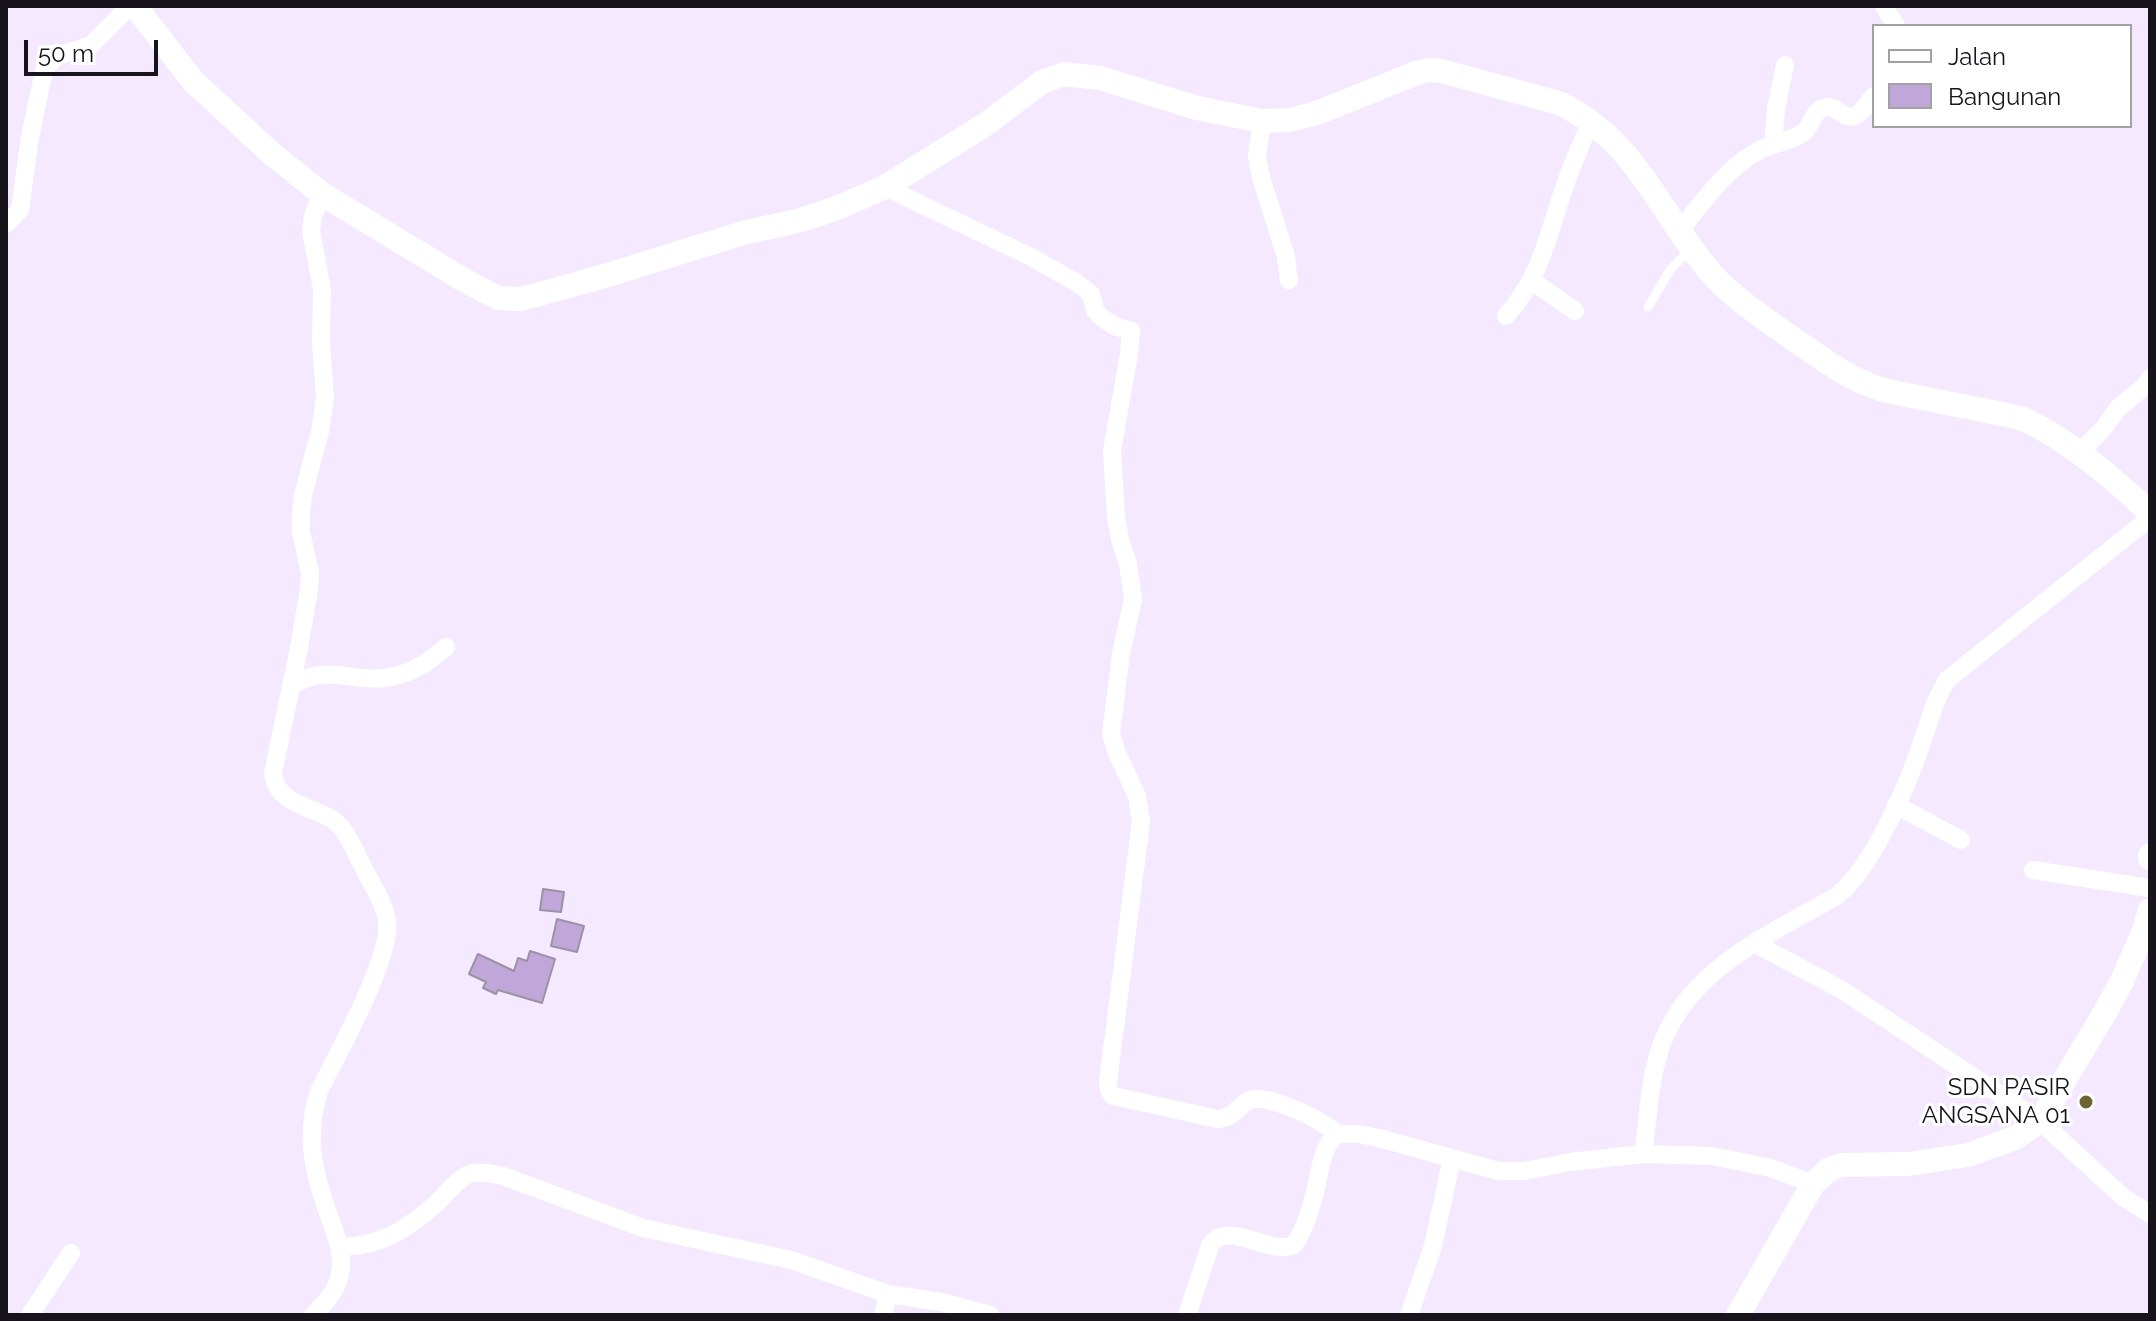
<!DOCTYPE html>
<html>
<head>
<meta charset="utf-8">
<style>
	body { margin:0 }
	#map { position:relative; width:2156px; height:1321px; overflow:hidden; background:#f4e9fe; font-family:Raleway,sans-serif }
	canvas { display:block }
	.frame { position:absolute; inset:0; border:8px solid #17141b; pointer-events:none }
	.legend { position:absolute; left:1872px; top:24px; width:260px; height:104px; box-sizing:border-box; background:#fff; border:2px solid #a2a1a4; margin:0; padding:10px 14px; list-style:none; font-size:24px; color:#17141b }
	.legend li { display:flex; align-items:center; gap:16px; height:40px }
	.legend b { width:40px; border:2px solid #a2a1a4 }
	.scale { position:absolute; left:24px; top:40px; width:134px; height:36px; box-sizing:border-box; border:4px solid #17141b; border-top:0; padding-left:10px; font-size:24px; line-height:28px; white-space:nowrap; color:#17141b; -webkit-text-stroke:6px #fff; paint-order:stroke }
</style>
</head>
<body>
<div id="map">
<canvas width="2156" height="1321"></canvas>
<div class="frame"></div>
<ul class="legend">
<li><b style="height:10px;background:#fff"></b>Jalan</li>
<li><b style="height:22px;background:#c1a6da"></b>Bangunan</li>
</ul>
<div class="scale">50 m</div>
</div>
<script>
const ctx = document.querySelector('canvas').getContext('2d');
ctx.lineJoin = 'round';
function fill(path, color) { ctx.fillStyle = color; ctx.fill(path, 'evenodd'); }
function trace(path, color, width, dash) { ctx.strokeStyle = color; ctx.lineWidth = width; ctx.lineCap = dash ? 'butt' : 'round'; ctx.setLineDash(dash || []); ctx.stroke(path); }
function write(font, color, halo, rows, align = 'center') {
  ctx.font = font + ' Raleway,sans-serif'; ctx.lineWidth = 6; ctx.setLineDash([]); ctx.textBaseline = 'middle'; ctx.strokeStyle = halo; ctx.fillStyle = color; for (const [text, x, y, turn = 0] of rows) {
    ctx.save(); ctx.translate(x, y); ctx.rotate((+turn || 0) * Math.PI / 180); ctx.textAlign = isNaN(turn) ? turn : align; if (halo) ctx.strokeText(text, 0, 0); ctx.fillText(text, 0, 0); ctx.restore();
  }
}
const building = new Path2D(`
	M 543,889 L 564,892 L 561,912 L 540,910 Z
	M 557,919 L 584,926 L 577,952 L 551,946 Z
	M 530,951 L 555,959 L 542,1003 L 498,990 L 496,994 L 483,988 L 486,982 L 469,974 L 478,954 L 514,971 L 518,958 L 527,961 Z`);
const service = new Path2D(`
	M 1648,307 L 1670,270 L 1690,249`);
const minor = new Path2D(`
	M 1884,6 L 1896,26
	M 1262,121 L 1257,156 L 1260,174 L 1286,257 L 1289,280
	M 1773,144 L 1776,109 L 1785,65
	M 885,187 L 1033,258 L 1077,283 L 1091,294 L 1095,310 L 1100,316 L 1114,326 L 1131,331 L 1129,354 L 1112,451 L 1116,517 L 1120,539 L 1128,564 L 1133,599 L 1121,654 L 1111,734 L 1117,753 L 1137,796 L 1141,822 L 1108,1081 L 1109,1090 L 1113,1096 L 1218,1119 C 1236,1117 1237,1106 1250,1100 C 1267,1093 1325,1121 1337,1134
	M 6,224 L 20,210 L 30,137 L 44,71 L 55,57 L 91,45 L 130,6
	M 1680,230 C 1703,202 1725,169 1758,151 C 1772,143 1791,142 1804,132 C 1812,125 1813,112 1823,108 C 1836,102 1844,123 1857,115 C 1863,111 1869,101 1874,96
	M 1532,281 L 1575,311
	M 1506,316 C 1540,278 1547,239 1563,191 C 1571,167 1581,144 1591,121
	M 2079,453 L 2103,429 L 2118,408 L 2145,386 L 2150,378
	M 291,686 C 327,663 347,682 384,678 C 409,675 427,664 446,647
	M 1896,805 L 1961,840
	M 2033,870 L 2150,888
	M 1754,943 L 1842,990 L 2040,1121 L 2123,1197 L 2150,1214
	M 1643,1154 C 1648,1121 1649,1084 1659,1052 C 1685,969 1770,935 1838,895 C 1873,866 1908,785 1922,742 C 1930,720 1935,698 1948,679 L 2150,518
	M 340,1247 C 382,1246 408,1229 439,1201 C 448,1192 459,1177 472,1173 C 482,1171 493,1174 503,1176 L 643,1228 L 791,1260 L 888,1294 L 941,1302 L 990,1315
	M 30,1315 L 71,1253
	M 313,1315 C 325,1303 337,1291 340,1274 C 344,1252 335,1233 328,1213 C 313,1171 305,1135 319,1091 C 337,1055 392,958 387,921 C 384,901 370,882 362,865 C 354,850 347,829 332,819 C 309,806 276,803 273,773 L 298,653 L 309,589 L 310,573 L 301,532 L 301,512 L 303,495 L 320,431 L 325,398 L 321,343 L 322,289 L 311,231 L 313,216 L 322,194
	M 883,1315 L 888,1294
	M 1187,1315 L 1210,1246 C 1226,1218 1269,1256 1294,1245 C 1305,1229 1310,1211 1315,1192 C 1320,1173 1321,1147 1337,1134 L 1358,1134 L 1379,1138 L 1498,1171 L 1524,1171 L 1570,1162 L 1643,1154 L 1712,1156 L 1771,1168 L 1813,1184
	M 1409,1315 L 1433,1246 L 1452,1158`);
const tertiary = new Path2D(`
	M 135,6 L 193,81 L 272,154 L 322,194 L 462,279 L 498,298 L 521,299 L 598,278 L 743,233 L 801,220 L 837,208 L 885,187 L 986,124 L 1042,82 L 1064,74 L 1100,78 L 1197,108 L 1262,121 L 1290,120 L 1317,113 L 1419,72 L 1430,70 L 1441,71 L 1559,103 C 1636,139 1659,213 1711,273 C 1734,299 1764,318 1792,338 C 1820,357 1847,379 1881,389 C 1894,393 1909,395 1922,398 C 1956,405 1990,411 2024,419 C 2071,442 2112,477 2150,513
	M 2150,855 L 2150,858
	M 1738,1315 L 1813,1184 L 1828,1170 L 1841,1165 L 1908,1164 L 1968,1155 L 2015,1138 L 2040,1121 L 2107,1009 L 2122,981 L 2145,928 L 2150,910`);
const markers = [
	[2086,1102,8,"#6e6431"]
];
const poiNames = [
	["SDN PASIR",2070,1088],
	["ANGSANA 01",2070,1116]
];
fill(building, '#c1a6da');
trace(building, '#9c92a4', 2);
trace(service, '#fff', 9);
trace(minor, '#fff', 18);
trace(tertiary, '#fff', 24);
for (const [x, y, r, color] of markers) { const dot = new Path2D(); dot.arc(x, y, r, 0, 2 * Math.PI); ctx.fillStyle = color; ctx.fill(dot); trace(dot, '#fff', 3); }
write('24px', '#17141b', '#fff', poiNames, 'right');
</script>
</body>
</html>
